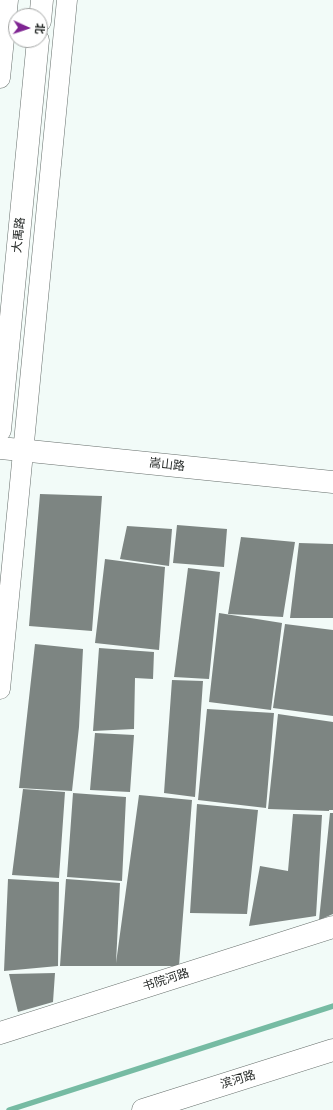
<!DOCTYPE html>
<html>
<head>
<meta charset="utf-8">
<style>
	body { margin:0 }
	#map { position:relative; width:333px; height:1110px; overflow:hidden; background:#f2fbf8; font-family:"Work Sans","Noto Sans SC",sans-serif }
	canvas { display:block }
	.north { position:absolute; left:8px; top:8px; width:40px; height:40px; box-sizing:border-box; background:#fff; border:1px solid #a5a7a6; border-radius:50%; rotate:93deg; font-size:11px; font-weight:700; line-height:16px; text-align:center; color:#1f2321 }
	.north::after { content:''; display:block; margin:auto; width:14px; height:18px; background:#7e2492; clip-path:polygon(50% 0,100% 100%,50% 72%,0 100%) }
</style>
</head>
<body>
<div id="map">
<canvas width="333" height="1110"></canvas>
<div class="north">北</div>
</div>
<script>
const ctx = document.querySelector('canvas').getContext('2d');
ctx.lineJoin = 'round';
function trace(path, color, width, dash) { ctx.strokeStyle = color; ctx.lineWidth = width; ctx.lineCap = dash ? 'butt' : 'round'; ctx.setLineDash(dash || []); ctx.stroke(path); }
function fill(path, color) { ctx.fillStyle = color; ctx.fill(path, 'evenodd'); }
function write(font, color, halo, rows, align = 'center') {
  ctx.font = font + ' "Work Sans","Noto Sans SC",sans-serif'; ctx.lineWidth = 4; ctx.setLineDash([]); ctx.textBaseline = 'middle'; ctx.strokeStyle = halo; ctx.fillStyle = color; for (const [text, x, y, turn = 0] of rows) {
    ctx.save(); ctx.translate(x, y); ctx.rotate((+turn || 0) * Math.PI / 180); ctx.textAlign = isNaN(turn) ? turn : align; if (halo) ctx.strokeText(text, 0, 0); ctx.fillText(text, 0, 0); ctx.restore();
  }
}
const stream = new Path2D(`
	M 9,1110 L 333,1006`);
const building = new Path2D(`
	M 40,494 L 102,496 L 92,631 L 29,626 Z
	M 177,525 L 227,529 L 224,567 L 173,563 Z
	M 127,526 L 172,529 L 169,566 L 120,559 Z
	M 241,537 L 295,542 L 283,617 L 228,614 Z
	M 299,543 L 333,544 L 333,618 L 290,618 Z
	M 105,559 L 165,567 L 159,650 L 95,643 Z
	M 188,568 L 220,572 L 209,679 L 174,677 Z
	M 219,613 L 282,623 L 271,710 L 209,702 Z
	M 285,624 L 333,630 L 333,716 L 273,708 Z
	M 35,644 L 83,649 L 79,727 L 72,791 L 19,788 Z
	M 99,648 L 154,652 L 153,679 L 135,678 L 134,729 L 93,731 Z
	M 172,680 L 203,681 L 195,797 L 164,793 Z
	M 207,709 L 274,713 L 266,808 L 198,800 Z
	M 278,714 L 333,722 L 333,810 L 329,810 L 329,811 L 268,809 Z
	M 95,733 L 134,735 L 130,792 L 90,790 Z
	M 23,789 L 65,792 L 59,878 L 12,875 Z
	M 73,793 L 126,797 L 122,881 L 67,877 Z
	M 139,795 L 192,800 L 179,966 L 60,966 L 66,879 L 120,883 L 116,963 Z
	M 197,804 L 258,810 L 247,914 L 190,913 Z
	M 330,813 L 333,813 L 333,914 L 319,920 Z
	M 293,814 L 322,815 L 316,916 L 249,926 L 260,866 L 288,871 Z
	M 8,879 L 59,882 L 58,966 L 4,971 Z
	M 55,973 L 53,1002 L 18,1012 L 9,974 Z`);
const minor = new Path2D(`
	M 0,78 L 8,0
	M 0,689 L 67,0`);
const tertiary = new Path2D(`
	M 0,448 L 333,482
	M 0,1033 L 333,927
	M 143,1110 L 333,1050`);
const secondary = new Path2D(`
	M 40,21 L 42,0
	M 0,430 L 38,40`);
const streetNames = [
	["大禹路",19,235,-84],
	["嵩山路",167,465,6],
	["书院河路",166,980,-18],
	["滨河路",238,1080,-17]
];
trace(stream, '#76bba3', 5.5);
fill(building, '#7d8582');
trace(minor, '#666e6b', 21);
trace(tertiary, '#666e6b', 23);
trace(secondary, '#666e6b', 23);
trace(minor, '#fff', 20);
trace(tertiary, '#fff', 22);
trace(secondary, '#fff', 22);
write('12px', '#1f2321', '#fff', streetNames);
</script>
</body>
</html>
